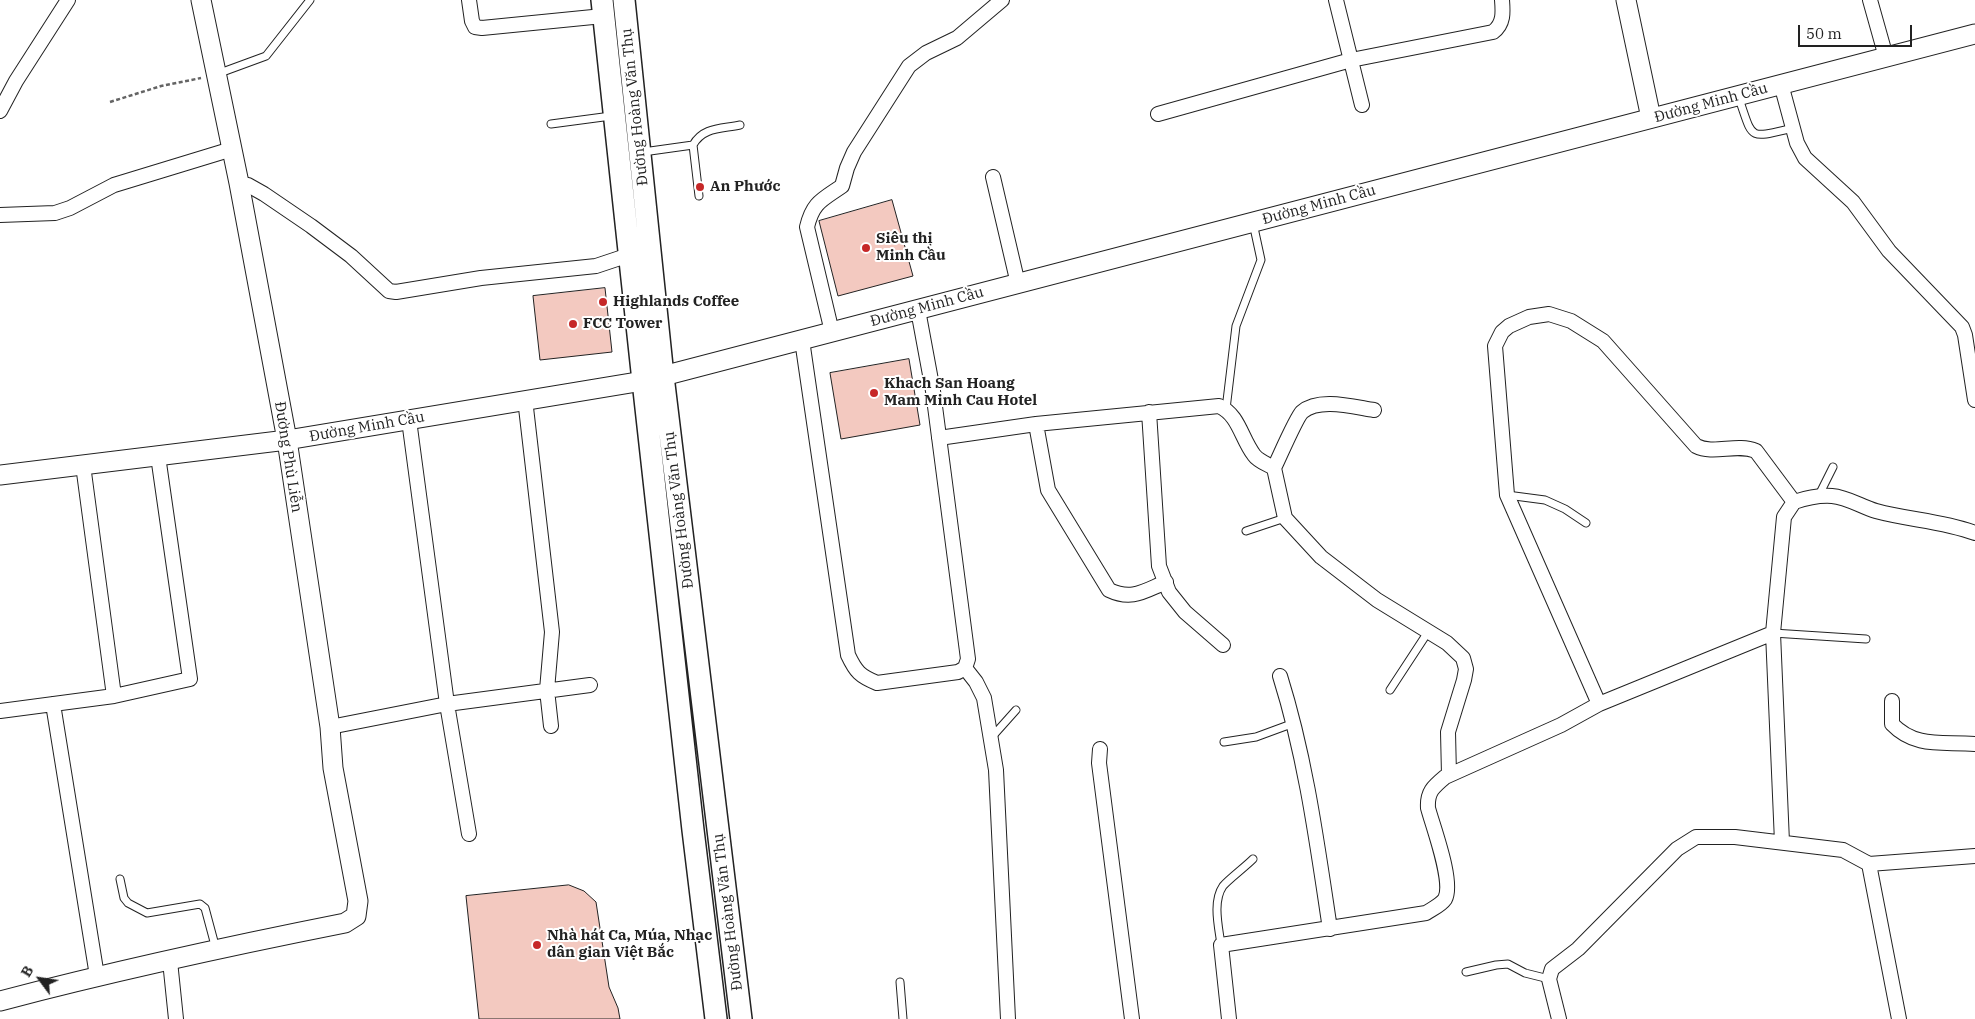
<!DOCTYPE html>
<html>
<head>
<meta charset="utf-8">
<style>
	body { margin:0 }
	#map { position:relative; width:1975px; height:1019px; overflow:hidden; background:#fff; font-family:"IBM Plex Serif",serif }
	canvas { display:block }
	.north { position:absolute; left:15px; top:954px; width:50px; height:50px; -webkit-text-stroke:4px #fff; paint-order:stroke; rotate:301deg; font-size:14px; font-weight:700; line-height:20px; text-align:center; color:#222 }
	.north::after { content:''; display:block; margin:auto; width:18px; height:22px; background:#222; clip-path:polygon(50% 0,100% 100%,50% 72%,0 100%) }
	.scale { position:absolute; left:1798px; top:25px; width:114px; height:22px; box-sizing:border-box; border:2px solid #222; border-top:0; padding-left:6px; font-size:15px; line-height:18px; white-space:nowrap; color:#222; -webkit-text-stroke:4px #fff; paint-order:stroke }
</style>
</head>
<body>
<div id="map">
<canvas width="1975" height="1019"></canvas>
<div class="north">B</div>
<div class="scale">50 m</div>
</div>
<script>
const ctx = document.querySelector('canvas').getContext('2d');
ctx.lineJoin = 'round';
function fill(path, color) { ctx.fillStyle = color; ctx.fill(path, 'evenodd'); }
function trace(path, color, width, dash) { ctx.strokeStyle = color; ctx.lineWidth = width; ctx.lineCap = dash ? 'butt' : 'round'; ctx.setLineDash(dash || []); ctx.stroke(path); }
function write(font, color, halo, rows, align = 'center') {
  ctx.font = font + ' "IBM Plex Serif",serif'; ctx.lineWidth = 4; ctx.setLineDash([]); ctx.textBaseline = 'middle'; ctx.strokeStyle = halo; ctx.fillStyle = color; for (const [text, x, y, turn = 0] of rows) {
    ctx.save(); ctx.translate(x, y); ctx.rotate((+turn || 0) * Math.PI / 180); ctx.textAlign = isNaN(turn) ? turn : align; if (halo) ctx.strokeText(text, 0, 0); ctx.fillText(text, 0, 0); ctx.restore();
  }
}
const building = new Path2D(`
	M 892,200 L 913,276 L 838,296 L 819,221 Z
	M 605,288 L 612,352 L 540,360 L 533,296 Z
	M 909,359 L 920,425 L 841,439 L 830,373 Z
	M 569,885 L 584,891 L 596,902 L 609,987 L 618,1008 L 620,1019 L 479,1019 L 466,896 Z`);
const path = new Path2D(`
	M 110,102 L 161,86 L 201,78`);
const lane = new Path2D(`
	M 217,74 L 266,56 L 310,0
	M 1738,96 C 1754,140 1746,139 1793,128
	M 551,124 L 611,116
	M 693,145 L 699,196
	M 643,152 L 693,145 C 703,127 721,129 740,125
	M 1226,409 L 1236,326 L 1261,260 L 1253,223
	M 1507,495 L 1545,500 L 1565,509 L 1586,523
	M 1818,497 L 1833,467
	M 1246,531 L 1285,518
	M 1773,633 L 1866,639
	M 1390,690 L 1428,632
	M 991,738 L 1016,710
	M 1224,742 L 1256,737 L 1294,723
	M 120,879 L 124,898 L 128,903 L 147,913 L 200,904 L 205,908 L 216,949
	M 1221,945 C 1219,928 1212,902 1223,886 C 1229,879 1245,867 1253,859
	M 1466,972 L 1496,965 L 1508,964 L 1525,973 L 1549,979
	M 900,982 L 903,1019`);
const street = new Path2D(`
	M 469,0 L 472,21 L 475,27 L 482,28 L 603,16
	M 1336,0 L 1362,105
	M 1870,0 L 1886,57
	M 1781,84 L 1797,143 L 1805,158 L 1853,202 L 1889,251 L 1962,327 L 1965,335 L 1975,400
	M 0,111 L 16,81 L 68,0
	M 1158,114 L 1351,60 L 1493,32 C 1504,24 1503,12 1502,0
	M 993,177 L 1018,284
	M 239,183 L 248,185 L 264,194 L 311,226 L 351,256 L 389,291 L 396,292 L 481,278 L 596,266 L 629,255
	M 0,215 L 55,213 L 70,208 L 114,185 L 232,149
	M 832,332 L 807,227 C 813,202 822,200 842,186 L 847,168 L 854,152 L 909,66 L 926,53 L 957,38 L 1002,0
	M 802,340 L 848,655 C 856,672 860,676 877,683 L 958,672 L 965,668 L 968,659 L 933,391 L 918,310
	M 525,399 L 552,632 L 547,690 L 551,726
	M 1149,412 L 1159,566 L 1169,592 L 1185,612 L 1223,645
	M 409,420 L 447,704 L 469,834
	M 1036,424 L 1048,490 L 1109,590 C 1132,601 1144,591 1166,582
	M 939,438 L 1036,424 L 1219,406 C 1239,415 1241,438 1254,455 C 1258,461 1267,464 1274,468 C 1279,458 1296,418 1302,412 C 1319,397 1354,407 1374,410
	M 83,465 L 114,696
	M 1274,468 L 1285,518 L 1321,557 L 1377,600 L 1447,643 L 1463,658 L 1466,669 L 1464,680 L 1448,732 L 1449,775
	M 965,668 L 976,682 L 984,698 L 996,770 L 1008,1019
	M 1280,676 C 1306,759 1317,843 1330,929
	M 1892,701 L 1892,724 C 1916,749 1944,741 1975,744
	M 53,704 L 97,976
	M 1599,704 L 1507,495 L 1495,346 L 1502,332 L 1509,326 L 1529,317 L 1549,314 L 1571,321 L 1603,341 L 1696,446 C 1714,455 1736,443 1756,451 L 1794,502
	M 0,711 L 114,696 L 190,679 L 158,456
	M 330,727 L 447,704 L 590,685
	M 1100,749 L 1099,763 L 1132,1019
	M 1782,842 L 1773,633 L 1784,517 L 1794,502 C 1806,498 1819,495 1832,496 C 1847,497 1862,507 1876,511 C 1909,520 1943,521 1975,533
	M 1869,864 L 1899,1019
	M 170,961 L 176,1019
	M 1229,1019 L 1221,945 L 1426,913 C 1432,909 1441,905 1445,899 C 1454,882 1433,827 1428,808 C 1427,792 1433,787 1445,777 L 1561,725 L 1599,704 L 1773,633
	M 1559,1019 L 1549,979 L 1552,969 L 1578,949 L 1677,849 L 1696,837 L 1735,837 L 1843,850 L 1869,864 L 1975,856`);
const secondary = new Path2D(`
	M 1626,0 L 1651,118
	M 663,376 L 1975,34
	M 0,475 L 287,440 L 643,381
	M 0,1001 C 114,971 229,946 345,923 L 356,916 L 358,901 L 333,768 L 330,727 L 287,440 L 239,183 L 201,0`);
const primary = new Path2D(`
	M 602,0 L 643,381 L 693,830 L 716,1019
	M 624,0 L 663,376 L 741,1019`);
const markers = [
	[700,187,5,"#c62828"],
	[866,248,5,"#c62828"],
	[603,302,5,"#c62828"],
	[573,324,5,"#c62828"],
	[874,393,5,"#c62828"],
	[537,945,5,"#c62828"]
];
const streetNames = [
	["Đường Minh Cầu",1711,103,-15],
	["Đường Hoàng Văn Thụ",635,107,-96],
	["Đường Minh Cầu",1319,205,-15],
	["Đường Minh Cầu",927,307,-15],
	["Đường Minh Cầu",367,427,-10],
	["Đường Phù Liễn",288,457,81],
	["Đường Hoàng Văn Thụ",679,510,-97],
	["Đường Hoàng Văn Thụ",728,912,-97]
];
const poiNames = [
	["An Phước",710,187],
	["Siêu thị",876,239],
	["Minh Cầu",876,256],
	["Highlands Coffee",613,302],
	["FCC Tower",583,324],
	["Khach San Hoang",884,384],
	["Mam Minh Cau Hotel",884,401],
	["Nhà hát Ca, Múa, Nhạc",547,936],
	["dân gian Việt Bắc",547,953]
];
fill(building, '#f3c9c0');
trace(building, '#222', 1);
trace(lane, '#222', 9);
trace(street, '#222', 16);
trace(secondary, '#222', 21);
trace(primary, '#222', 24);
trace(path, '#646464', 2.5, [4, 2.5]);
trace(lane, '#fff', 7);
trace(street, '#fff', 14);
trace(secondary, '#fff', 19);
trace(primary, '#fff', 21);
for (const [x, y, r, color] of markers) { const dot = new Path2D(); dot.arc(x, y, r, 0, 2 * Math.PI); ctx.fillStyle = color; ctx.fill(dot); trace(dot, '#fff', 2); }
write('15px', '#222', '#fff', streetNames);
write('bold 15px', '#222', '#fff', poiNames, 'left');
</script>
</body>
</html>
